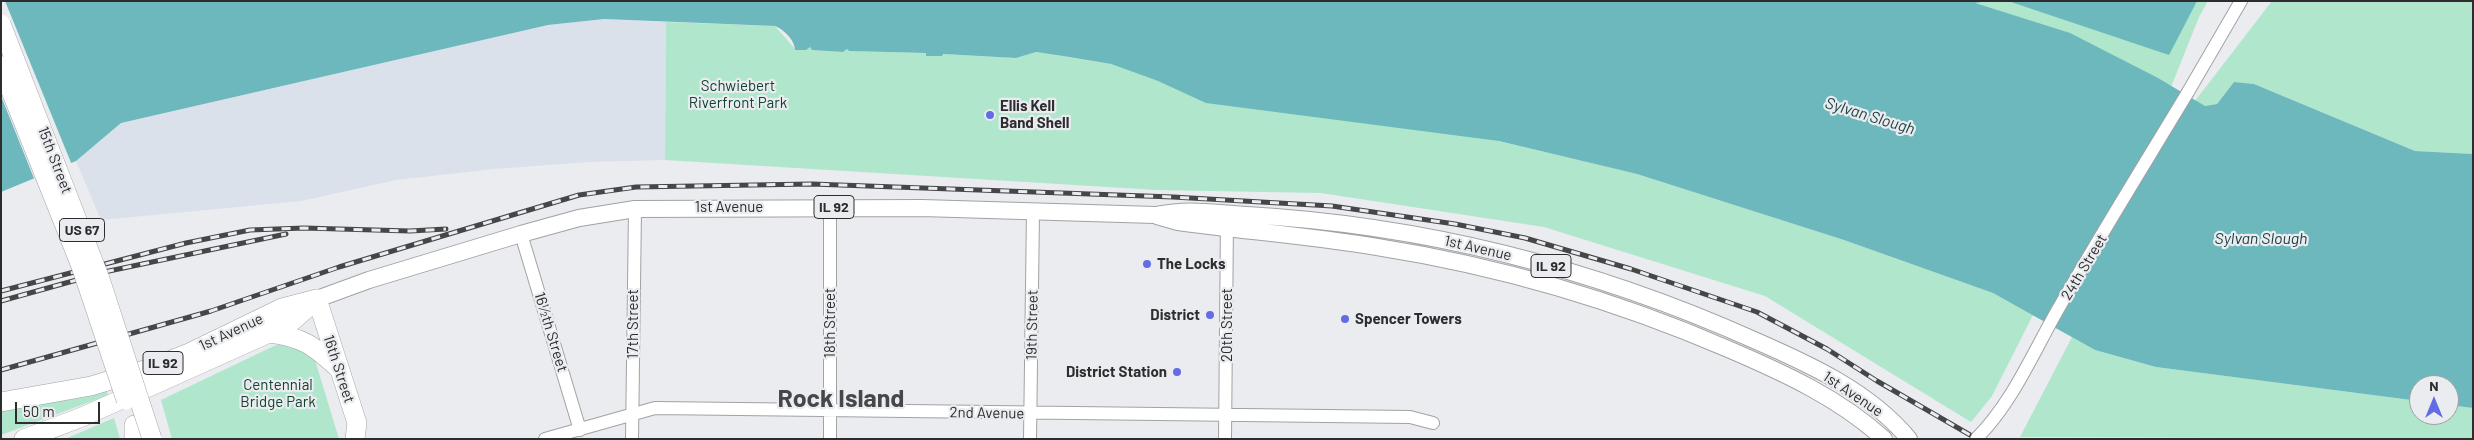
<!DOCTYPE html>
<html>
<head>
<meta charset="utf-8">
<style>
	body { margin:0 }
	#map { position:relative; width:2474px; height:440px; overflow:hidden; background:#eaecef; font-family:Barlow,sans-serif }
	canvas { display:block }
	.frame { position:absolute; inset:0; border:2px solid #2d2d2f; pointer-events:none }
	.north { position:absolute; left:2409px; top:375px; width:50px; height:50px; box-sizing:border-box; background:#eaecef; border:1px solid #9ea0a2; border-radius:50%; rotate:0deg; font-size:14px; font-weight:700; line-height:20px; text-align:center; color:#2d2d2f }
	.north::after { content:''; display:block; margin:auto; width:18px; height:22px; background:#626ce4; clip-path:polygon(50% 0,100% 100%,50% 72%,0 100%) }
	.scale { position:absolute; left:15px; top:402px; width:85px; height:22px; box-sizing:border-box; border:2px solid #2d2d2f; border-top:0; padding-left:6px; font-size:15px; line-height:18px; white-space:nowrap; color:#2d2d2f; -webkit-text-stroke:4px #eaecef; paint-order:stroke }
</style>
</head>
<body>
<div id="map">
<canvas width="2474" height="440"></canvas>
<div class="frame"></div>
<div class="north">N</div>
<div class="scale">50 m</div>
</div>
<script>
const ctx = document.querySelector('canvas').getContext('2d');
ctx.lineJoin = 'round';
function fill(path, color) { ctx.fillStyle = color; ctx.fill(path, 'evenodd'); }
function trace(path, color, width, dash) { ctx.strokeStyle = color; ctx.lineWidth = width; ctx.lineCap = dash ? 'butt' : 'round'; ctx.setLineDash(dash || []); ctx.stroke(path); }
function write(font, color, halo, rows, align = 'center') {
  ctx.font = font + ' Barlow,sans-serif'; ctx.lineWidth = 4.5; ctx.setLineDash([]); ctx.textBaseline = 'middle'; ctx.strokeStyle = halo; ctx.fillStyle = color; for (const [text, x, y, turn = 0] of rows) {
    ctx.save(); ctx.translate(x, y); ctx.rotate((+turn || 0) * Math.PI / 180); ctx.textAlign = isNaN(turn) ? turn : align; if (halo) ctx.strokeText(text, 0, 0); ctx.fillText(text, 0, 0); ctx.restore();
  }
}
const built = new Path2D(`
	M 604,19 L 666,22 L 665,160 L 590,162 L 494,169 L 396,180 L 301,201 L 101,220 L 76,161 L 121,123 L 548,25 Z`);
const green = new Path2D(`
	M 1965,1 L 2208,1 L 2199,17 L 2171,87 Z
	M 2272,1 L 2473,1 L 2473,154 L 2415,151 L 2254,84 L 2234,82 L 2217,104 L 2205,106 L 2195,101 Z
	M 666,22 L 775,26 L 796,50 L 810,47 L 812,50 L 843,52 L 847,49 L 849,51 L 926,53 L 926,56 L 942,56 L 942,54 L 1016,58 L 1036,52 L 1111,64 L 1158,81 L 1499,141 L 1637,174 L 1844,240 L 1993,293 L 2033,315 L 1992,396 L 1971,422 L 1765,296 L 1544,227 L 1321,193 L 1157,190 L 665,160 Z
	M 2072,337 L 2095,350 L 2156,367 L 2419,401 L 2419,415 L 2449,415 L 2449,405 L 2473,408 L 2473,439 L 2020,437 Z
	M 287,344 L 298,346 L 315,360 L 339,439 L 172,439 L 161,400 L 276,345 Z
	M 106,388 L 108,395 L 1,435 L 1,408 Z
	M 114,418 L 120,439 L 65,439 Z`);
const water = new Path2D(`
	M 1,1 L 1988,1 L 1975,3 L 2070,33 L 2158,78 L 2205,106 L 2217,104 L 2234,82 L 2254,84 L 2415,151 L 2473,154 L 2473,408 L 2449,405 L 2449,385 L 2419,385 L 2419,401 L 2156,367 L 2095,350 L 1993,293 L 1844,240 L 1637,174 L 1499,141 L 1206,103 L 1158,81 L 1111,64 L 1069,57 L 1036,52 L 1016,58 L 943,54 L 942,56 L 926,56 L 926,53 L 849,51 L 847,49 L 843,52 L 812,50 L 810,47 L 806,50 L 795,50 C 795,40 783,29 775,26 L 604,19 L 548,25 L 121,123 L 76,161 L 1,192 Z
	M 2008,1 L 2197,1 L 2169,55 Z`);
const pier = new Path2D(`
	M 1,1 L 5,1 L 72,165 L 35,181 L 1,96 Z`);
const minor = new Path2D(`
	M 2188,92 L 2241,1
	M 521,234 L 580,430
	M 545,439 L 655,408 L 1410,417 L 1433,423
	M 632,439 L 635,209
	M 830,439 L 830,207
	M 1030,439 L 1033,211
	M 1225,439 L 1227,219`);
const major = new Path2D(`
	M 1157,216 L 1178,222 C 1244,231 1311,236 1377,247 C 1498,266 1615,300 1728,349 C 1784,373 1839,398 1884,439
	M 317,299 L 369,280 L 521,234 L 579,218 L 635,209 L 922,208 L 1155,215 C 1192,208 1211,213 1247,215 C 1422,225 1593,268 1754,340 C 1809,364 1869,391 1909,439`);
const highway = new Path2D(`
	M 317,299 L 357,423 L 355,439
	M 269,333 C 303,337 314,346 338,368
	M 1,402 L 91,386 L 151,368 L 189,353 L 282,308 L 317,299
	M 24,439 L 82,417 L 269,333 L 290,323 L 314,302
	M 134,439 L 134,425`);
const rail = new Path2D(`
	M 1,291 L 186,243 L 250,230 L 304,228 L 410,231 L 446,229
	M 1,301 L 109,271 L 286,234
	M 1,370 L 211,311 L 339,267 L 579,195 L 636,187 L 812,184 L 1173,197 L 1332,206 L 1455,224 L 1525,238 L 1631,269 L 1757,312 L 1827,349 L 1877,381 L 1977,439`);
const minorBridge = new Path2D(`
	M 1976,439 C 2012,403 2032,355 2057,311 C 2099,237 2144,165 2188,92`);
const highwayBridge = new Path2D(`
	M 1,24 L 100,279 L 152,439
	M 1,66 L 81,266 L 126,400`);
const markers = [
	[990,115,5,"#626ce4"],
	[1147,264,5,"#626ce4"],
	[1210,315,5,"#626ce4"],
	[1345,319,5,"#626ce4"],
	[1177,372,5,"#626ce4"]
];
const shields = [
	[834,207,40],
	[82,230,45],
	[1551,266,40],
	[163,363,40]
];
const shieldNames = [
	["IL 92",834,207],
	["US 67",82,230],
	["IL 92",1551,266],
	["IL 92",163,363]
];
const parkNames = [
	["Schwiebert",738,86],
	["Riverfront Park",738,103],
	["Centennial",278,385],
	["Bridge Park",278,402]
];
const poiNames = [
	["Ellis Kell",1000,106],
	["Band Shell",1000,123],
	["The Locks",1157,264],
	["District",1200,315,"right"],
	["Spencer Towers",1355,319],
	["District Station",1167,372,"right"]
];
const streetNames = [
	["15th Street",55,160,69],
	["1st Avenue",729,207],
	["1st Avenue",1478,248,13],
	["24th Street",2084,267,-59],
	["18th Street",830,323,-90],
	["17th Street",633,324,-90],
	["19th Street",1032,325,-89],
	["20th Street",1227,325,-90],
	["1st Avenue",231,332,-25],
	["16½th Street",551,332,73],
	["16th Street",339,369,72],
	["1st Avenue",1853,394,34],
	["2nd Avenue",987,413,1]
];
const waterNames = [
	["Sylvan Slough",1870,116,17],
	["Sylvan Slough",2261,239]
];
const townNames = [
	["Rock Island",841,399]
];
fill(built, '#dbe1ea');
fill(green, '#afe6cc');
fill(water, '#6db8bc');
fill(pier, '#eaecef');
trace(minor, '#a0a2a5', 14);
trace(major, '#a0a2a5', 18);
trace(highway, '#a0a2a5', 20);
trace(minor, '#fff', 12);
trace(major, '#fff', 16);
trace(highway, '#fff', 19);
trace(rail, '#464648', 5);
trace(rail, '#eaecef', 3, [9]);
trace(minorBridge, '#a0a2a5', 14, []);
trace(highwayBridge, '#a0a2a5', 20, []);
trace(minorBridge, '#fff', 12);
trace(highwayBridge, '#fff', 19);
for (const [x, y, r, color] of markers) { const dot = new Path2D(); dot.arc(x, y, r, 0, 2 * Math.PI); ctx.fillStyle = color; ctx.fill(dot); trace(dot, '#eaecef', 2); }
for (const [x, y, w] of shields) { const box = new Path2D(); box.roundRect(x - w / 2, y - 11.5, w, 23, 4); ctx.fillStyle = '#eaecef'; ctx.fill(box); trace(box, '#2d2d2f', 1); }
write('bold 14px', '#2d2d2f', null, shieldNames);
write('15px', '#104330', '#eaecef', parkNames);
write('bold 15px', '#2d2d2f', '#eaecef', poiNames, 'left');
write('15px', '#2d2d2f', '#eaecef', streetNames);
write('italic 16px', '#1d4143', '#eaecef', waterNames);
write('bold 25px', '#454749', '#eaecef', townNames);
</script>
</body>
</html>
